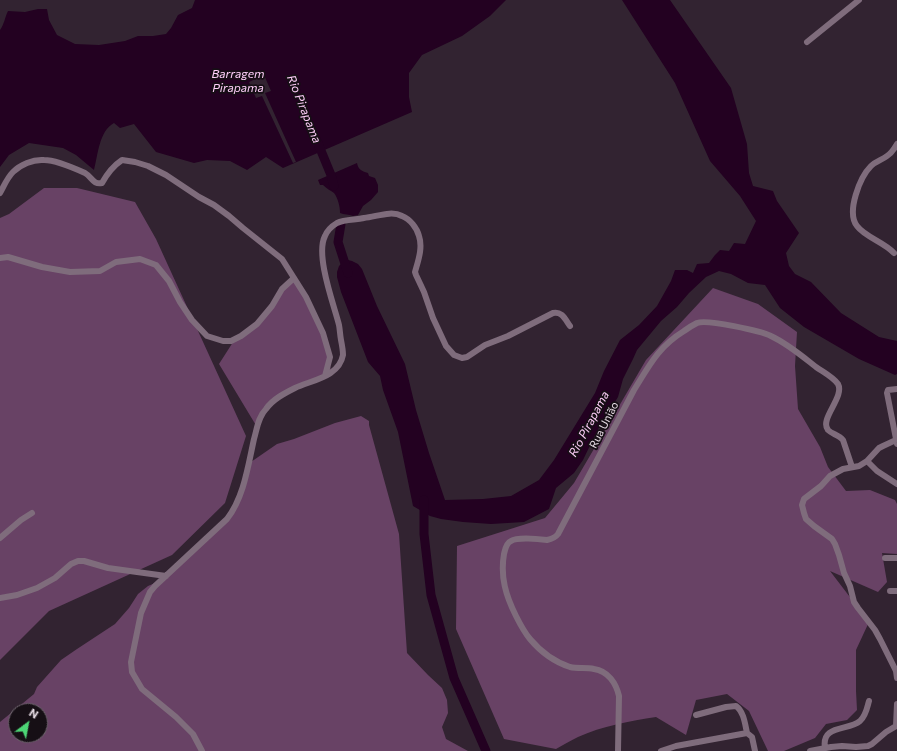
<!DOCTYPE html>
<html>
<head>
<meta charset="utf-8">
<style>
	body { margin:0 }
	#map { position:relative; width:897px; height:751px; overflow:hidden; background:#322331; font-family:Commissioner,sans-serif }
	canvas { display:block }
	.north { position:absolute; left:8px; top:703px; width:40px; height:40px; box-sizing:border-box; background:#160f15; border:1px solid #6a6169; border-radius:50%; rotate:32deg; font-size:11px; font-weight:700; line-height:16px; text-align:center; color:#e8dde6 }
	.north::after { content:''; display:block; margin:auto; width:14px; height:18px; background:#4dd676; clip-path:polygon(50% 0,100% 100%,50% 72%,0 100%) }
</style>
</head>
<body>
<div id="map">
<canvas width="897" height="751"></canvas>
<div class="north">N</div>
</div>
<script>
const ctx = document.querySelector('canvas').getContext('2d');
ctx.lineJoin = 'round';
function fill(path, color) { ctx.fillStyle = color; ctx.fill(path, 'evenodd'); }
function trace(path, color, width, dash) { ctx.strokeStyle = color; ctx.lineWidth = width; ctx.lineCap = dash ? 'butt' : 'round'; ctx.setLineDash(dash || []); ctx.stroke(path); }
function write(font, color, halo, rows, align = 'center') {
  ctx.font = font + ' Commissioner,sans-serif'; ctx.lineWidth = 3.5; ctx.setLineDash([]); ctx.textBaseline = 'middle'; ctx.strokeStyle = halo; ctx.fillStyle = color; for (const [text, x, y, turn = 0] of rows) {
    ctx.save(); ctx.translate(x, y); ctx.rotate((+turn || 0) * Math.PI / 180); ctx.textAlign = isNaN(turn) ? turn : align; if (halo) ctx.strokeText(text, 0, 0); ctx.fillText(text, 0, 0); ctx.restore();
  }
}
const green = new Path2D(`
	M 44,188 L 77,188 L 135,202 L 156,239 L 246,436 L 225,503 L 172,555 L 49,611 L 0,660 L 0,218 L 9,214 Z
	M 294,279 L 313,312 L 329,357 L 331,373 L 273,401 L 257,427 L 219,364 L 235,339 L 257,325 L 283,290 Z
	M 713,288 L 758,304 L 797,332 L 795,366 L 798,409 L 820,447 L 828,467 L 846,491 L 870,490 L 895,500 L 897,504 L 897,554 L 882,553 L 887,582 L 878,592 L 830,571 L 869,622 L 856,650 L 856,691 L 857,710 L 847,720 L 826,724 L 815,738 L 784,751 L 768,751 L 749,711 L 727,694 L 696,700 L 686,735 L 656,717 C 630,721 602,726 578,737 C 570,741 563,745 556,749 L 504,739 L 456,629 L 457,546 L 545,518 L 574,483 L 646,360 Z
	M 361,416 L 369,421 L 369,425 L 399,534 L 407,653 L 428,675 L 442,688 L 447,700 L 448,713 L 442,727 L 446,739 L 468,751 L 0,751 L 0,722 L 34,694 L 37,687 L 61,660 L 77,649 L 115,624 L 129,608 L 138,594 L 148,586 L 162,580 L 232,512 L 248,464 L 277,444 L 294,439 L 335,423 ZM 16,711 L 40,711 L 40,735 L 16,735 Z`);
const water = new Path2D(`
	M 195,0 L 506,0 L 490,16 L 462,36 L 422,55 L 409,73 L 409,97 L 412,112 L 283,168 L 266,157 L 247,170 L 230,161 L 207,160 L 194,163 L 156,152 L 134,124 L 120,128 L 114,123 C 99,131 98,155 94,170 L 76,155 L 63,148 L 29,143 L 9,155 L 0,167 L 0,30 C 4,25 5,17 8,11 L 25,12 L 38,9 L 47,9 L 49,20 L 57,35 L 75,44 L 99,45 L 125,41 L 138,36 L 153,36 L 166,34 L 171,28 L 178,15 L 192,8 Z
	M 622,0 L 670,0 L 731,88 L 747,144 L 749,173 L 753,186 L 773,191 L 777,201 L 799,233 L 786,253 L 789,266 L 795,274 L 811,282 L 841,313 L 879,337 L 897,341 L 897,374 L 895,375 L 859,359 L 804,327 L 780,308 L 765,285 L 748,283 L 731,274 L 719,271 L 706,277 L 689,293 L 677,307 L 661,321 L 637,350 L 633,359 L 623,379 L 618,397 L 597,431 L 583,460 L 574,473 L 556,488 L 549,509 L 524,522 L 491,524 L 463,522 L 441,519 L 430,516 L 413,506 L 398,432 L 383,390 L 380,376 L 368,362 L 341,292 L 337,277 L 337,272 L 339,266 L 342,263 L 348,260 L 352,261 L 358,264 L 362,269 L 377,306 L 405,364 L 416,410 L 429,453 L 445,500 L 483,499 L 511,496 L 539,480 L 554,460 L 595,393 L 604,371 L 620,340 L 639,325 L 657,306 L 671,281 L 675,270 L 687,270 L 693,273 L 697,264 L 709,263 L 715,255 L 720,250 L 729,251 L 734,243 L 745,244 L 756,221 L 740,196 L 710,161 L 675,83 Z
	M 357,163 C 358,169 361,171 368,173 L 369,176 L 375,178 L 378,185 L 378,192 L 371,200 L 363,206 L 358,215 L 353,216 C 349,214 344,215 340,213 C 340,207 338,198 334,193 C 331,191 326,188 323,185 L 320,185 L 318,180 Z`);
const pier = new Path2D(`
	M 264,75 L 271,91 L 265,93 L 296,162 L 293,163 L 262,96 L 256,98 L 249,82 Z`);
const river = new Path2D(`
	M 317,141 L 331,175 L 334,186
	M 341,224 L 338,242 L 348,273
	M 424,500 L 424,534 L 431,595 L 454,678 L 486,751`);
const minor = new Path2D(`
	M 807,42 L 859,0
	M 0,193 C 4,186 7,178 13,172 C 20,165 33,159 44,160 C 56,160 74,168 85,173 C 92,177 93,185 102,183 C 107,174 113,166 122,160 L 135,162 L 148,166 L 166,175 L 199,197 L 214,205 L 229,216 L 243,228 L 282,259 L 306,297 L 323,333 L 330,357 L 325,376
	M 894,253 C 884,242 865,237 857,226 C 846,212 860,177 871,166 C 876,161 882,160 887,156 C 892,153 894,149 897,144
	M 0,258 L 8,257 L 42,267 L 70,272 L 100,271 L 116,262 L 140,259 L 156,265 L 169,281 L 180,302 L 192,320 L 207,336 L 223,341 L 231,341 L 241,336 L 257,324 L 272,306 L 282,289 L 294,278
	M 897,389 L 888,390 L 887,393 L 897,444
	M 896,440 L 883,446 L 879,448 L 867,461 L 859,466 L 843,469 L 830,476 L 821,486 L 804,499 L 802,505 L 804,513 L 806,519 L 814,526 L 832,539 L 835,544 L 839,555 L 844,573 L 850,586 L 854,602 L 858,608 L 875,630 L 880,639 L 896,671 L 897,678
	M 867,461 L 877,471 L 897,484
	M 0,538 L 21,520 L 32,513
	M 885,558 L 897,558
	M 890,591 L 897,591
	M 0,598 L 17,595 L 37,588 L 55,578 L 71,564 L 78,561 L 84,561 L 108,568 L 166,576
	M 696,715 L 726,707 L 736,706 C 744,712 745,724 747,733
	M 896,726 L 897,704
	M 825,748 C 821,724 849,731 860,721 C 866,716 867,708 869,701
	M 202,751 L 193,734 L 176,717 L 142,689 L 132,672 L 131,662 L 141,613 L 150,592 L 155,586 L 227,519 C 244,497 248,466 254,439 C 257,429 258,417 266,409 C 273,399 285,393 295,388 C 312,380 339,377 343,355 C 343,350 342,345 341,340 C 340,335 340,330 339,325 C 334,305 315,255 325,236 C 327,231 332,226 337,223 C 345,219 355,220 364,218 C 376,217 391,210 402,216 C 410,219 417,228 419,236 C 423,248 418,261 415,272 L 416,275 L 424,292 L 433,318 L 446,346 L 454,355 L 462,358 L 467,357 L 485,345 L 508,336 L 553,313 C 562,311 565,319 570,326
	M 618,751 L 619,696 C 616,683 608,671 594,669 C 586,667 578,669 570,667 C 555,662 540,651 530,639 C 524,632 520,624 516,616 C 506,596 500,577 504,554 C 505,550 506,543 511,541 C 517,537 539,539 547,540 C 552,539 555,538 558,534 L 634,390 C 649,366 658,347 684,331 C 688,328 693,325 697,323 C 707,319 761,331 771,336 C 788,344 802,356 816,367 C 823,372 833,377 838,384 C 845,397 819,419 828,430 C 832,434 839,435 843,440 L 852,467
	M 661,751 L 676,746 L 747,733 L 752,737 L 755,751
	M 810,751 L 831,747 L 842,746 L 856,747 L 868,746 L 872,744 L 886,732 L 896,726 L 897,726`);
const streetNames = [
	["Rua União",604,425,-63]
];
const waterNames = [
	["Barragem",238,74],
	["Pirapama",238,88],
	["Rio Pirapama",304,109,68],
	["Rio Pirapama",589,424,-62]
];
fill(green, '#684265');
fill(water, '#230121');
fill(pier, '#322331');
trace(river, '#230121', 9);
trace(minor, '#7f6c7c', 6);
write('11px', '#e8dde6', '#160f15', streetNames);
write('italic 12px', '#fecef9', '#160f15', waterNames);
</script>
</body>
</html>
